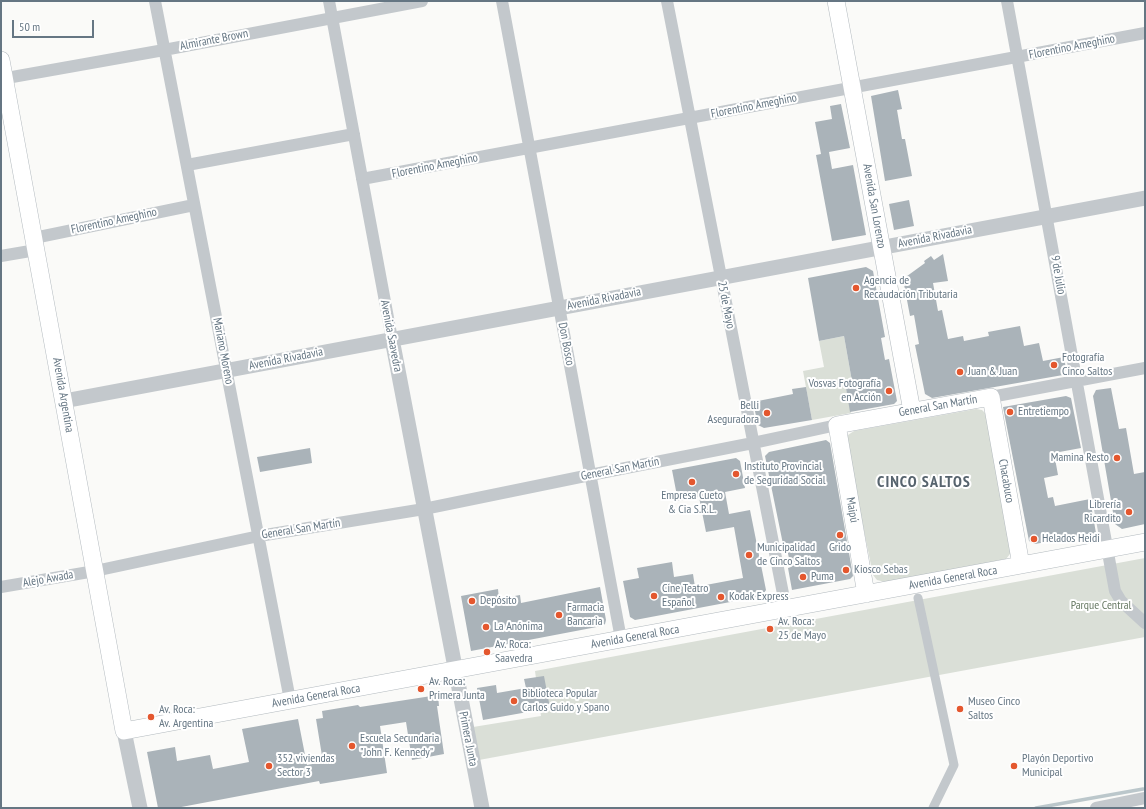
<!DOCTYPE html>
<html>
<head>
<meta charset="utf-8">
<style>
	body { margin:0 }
	#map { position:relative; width:1146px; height:809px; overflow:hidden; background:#fafaf8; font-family:"PT Sans Narrow",sans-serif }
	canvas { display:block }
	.frame { position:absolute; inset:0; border:2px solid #657683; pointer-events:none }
	.scale { position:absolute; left:12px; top:20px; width:82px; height:18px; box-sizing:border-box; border:2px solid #657683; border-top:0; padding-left:5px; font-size:12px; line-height:14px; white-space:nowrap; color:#657683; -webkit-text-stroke:3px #fff; paint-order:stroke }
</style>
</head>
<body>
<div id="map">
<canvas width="1146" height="809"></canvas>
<div class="frame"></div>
<div class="scale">50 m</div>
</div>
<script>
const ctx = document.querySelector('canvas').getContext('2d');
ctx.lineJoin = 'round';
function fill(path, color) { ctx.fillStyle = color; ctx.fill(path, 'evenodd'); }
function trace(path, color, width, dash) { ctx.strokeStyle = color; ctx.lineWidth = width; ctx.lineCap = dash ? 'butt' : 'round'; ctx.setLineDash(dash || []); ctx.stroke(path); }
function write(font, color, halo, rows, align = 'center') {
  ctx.font = font + ' "PT Sans Narrow",sans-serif'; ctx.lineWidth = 4; ctx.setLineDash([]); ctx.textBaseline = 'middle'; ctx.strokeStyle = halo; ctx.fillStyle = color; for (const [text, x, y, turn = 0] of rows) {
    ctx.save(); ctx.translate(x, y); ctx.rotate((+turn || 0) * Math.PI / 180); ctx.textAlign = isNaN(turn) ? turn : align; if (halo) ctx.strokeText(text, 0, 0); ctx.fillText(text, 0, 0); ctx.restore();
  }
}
const green = new Path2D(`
	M 844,336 L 853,387 L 846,388 L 851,413 L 812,420 L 803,371 L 824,367 L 819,341 Z
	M 976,409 L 982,410 L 986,414 L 1010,550 L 1010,554 L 1006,559 L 885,582 L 877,580 L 873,575 L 846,442 L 848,435 L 854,431 Z
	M 1145,558 L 1145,637 L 479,760 L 473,727 L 541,716 L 535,671 Z`);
const stream = new Path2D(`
	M 1036,808 L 1143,789`);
const building = new Path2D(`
	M 898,90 L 902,109 L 897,110 L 902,139 L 905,139 L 912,176 L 885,181 L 871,96 Z
	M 841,104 L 850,148 L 829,152 L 832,169 L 853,165 L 866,235 L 832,241 L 816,155 L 821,154 L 815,122 L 832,119 L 830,106 Z
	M 909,200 L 914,226 L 894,230 L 889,204 Z
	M 943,254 L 948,281 L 933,283 L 938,311 L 942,310 L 948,339 L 963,336 L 964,341 L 989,336 L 988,332 L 1020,326 L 1024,346 L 1039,343 L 1043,361 L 1064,357 L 1066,369 L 1063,375 L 932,398 L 925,394 L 915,345 L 919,344 L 914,315 L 910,316 L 903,279 L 925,263 L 924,261 L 931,256 L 934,260 Z
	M 866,267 L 873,271 L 885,337 L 881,338 L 885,360 L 889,359 L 897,401 L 894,404 L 850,412 L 846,388 L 853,387 L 844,336 L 819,341 L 808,278 Z
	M 806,387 L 812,420 L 764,428 L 758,425 L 753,402 L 793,394 L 792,389 Z
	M 1111,388 L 1119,429 L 1126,428 L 1134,474 L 1145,472 L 1145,524 L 1122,529 L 1115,524 L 1093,396 L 1096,390 Z
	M 1066,396 L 1071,398 L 1081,448 L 1054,453 L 1058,475 L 1044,478 L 1048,498 L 1053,497 L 1055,506 L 1090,499 L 1096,533 L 1035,544 L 1029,541 L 1003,407 Z
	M 826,440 L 830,443 L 853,576 L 850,579 L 792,590 L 788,568 L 791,567 L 787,549 L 784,549 L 765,456 L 769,452 Z
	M 310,448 L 312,463 L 260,472 L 257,457 Z
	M 736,458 L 740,461 L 745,488 L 725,492 L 729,514 L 750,510 L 766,590 L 762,596 L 635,620 L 630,617 L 623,581 L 639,578 L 637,568 L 672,562 L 674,577 L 693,574 L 695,587 L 743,578 L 734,527 L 706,532 L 699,497 L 678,501 L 672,470 Z
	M 600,587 L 606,620 L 605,624 L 602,626 L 471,651 L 461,596 L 498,589 L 499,599 L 520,595 L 521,603 Z
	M 544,676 L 550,708 L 483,720 L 477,688 L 496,685 L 497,693 L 526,688 L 524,679 Z
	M 438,695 L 439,706 L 437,706 L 444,754 L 412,760 L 406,722 L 380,726 L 387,773 L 320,784 L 319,781 L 176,808 L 158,808 L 147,752 L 175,747 L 177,761 L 210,755 L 213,769 L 249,762 L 242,729 L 298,719 L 307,765 L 323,762 L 316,719 L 323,718 L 322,711 L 358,705 L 360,707 Z`);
const pedestrian = new Path2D(`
	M 918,598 L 954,765 L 933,808`);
const minor = new Path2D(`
	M 155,1 L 290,700
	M 329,1 L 392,339
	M 502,1 L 621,639
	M 667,1 L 786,609
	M 1007,1 L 1115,591 L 1121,601 L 1145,623
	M 1,79 L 164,50 L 422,1
	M 187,165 L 354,134
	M 362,179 L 1145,33
	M 34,238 L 194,205
	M 1,256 L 36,250
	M 991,397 L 1145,368
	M 1,587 L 95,571 L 259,536 L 424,509 L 590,475 L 753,443 L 837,425
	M 1096,808 L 1145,798`);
const tertiary = new Path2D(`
	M 392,339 L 482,808
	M 64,401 L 1145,198
	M 124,731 L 140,808`);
const secondary = new Path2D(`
	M 836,1 L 912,411
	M 1,60 L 124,731 L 1145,542
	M 866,594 L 837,425 L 991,397 L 1021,565`);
const markers = [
	[856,288,4,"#e4572e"],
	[1054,365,4,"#e4572e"],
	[960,372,4,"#e4572e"],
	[889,391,4,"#e4572e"],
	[1010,412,4,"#e4572e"],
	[767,413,4,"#e4572e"],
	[1117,458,4,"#e4572e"],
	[736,474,4,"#e4572e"],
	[692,482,4,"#e4572e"],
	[1129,512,4,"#e4572e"],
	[840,535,4,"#e4572e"],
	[1034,539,4,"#e4572e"],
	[749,555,4,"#e4572e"],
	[846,570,4,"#e4572e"],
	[803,577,4,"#e4572e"],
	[654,596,4,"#e4572e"],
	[721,597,4,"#e4572e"],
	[472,601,4,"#e4572e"],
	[559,615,4,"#e4572e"],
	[486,627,4,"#e4572e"],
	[770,629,4,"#e4572e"],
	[487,652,4,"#e4572e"],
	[421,689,4,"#e4572e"],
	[514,701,4,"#e4572e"],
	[960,709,4,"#e4572e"],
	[151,717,4,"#e4572e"],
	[352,746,4,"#e4572e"],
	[269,766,4,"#e4572e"],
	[1014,766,4,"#e4572e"]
];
const streetNames = [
	["Almirante Brown",214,40,-11],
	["Florentino Ameghino",1072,47,-11],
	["Florentino Ameghino",754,106,-11],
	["Florentino Ameghino",435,166,-11],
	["Avenida San Lorenzo",874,206,80],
	["Florentino Ameghino",114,221,-12],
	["Avenida Rivadavia",935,237,-11],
	["9 de Julio",1058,275,80],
	["Avenida Rivadavia",604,299,-11],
	["25 de Mayo",726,305,79],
	["Avenida Saavedra",391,336,79],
	["Don Bosco",566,344,79],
	["Mariano Moreno",223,351,79],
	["Avenida Rivadavia",286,359,-11],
	["Avenida Argentina",63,395,80],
	["General San Martín",938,406,-10],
	["General San Martín",620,469,-11],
	["Chacabuco",1006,481,80],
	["Maipú",852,510,80],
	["General San Martín",301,529,-9],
	["Avenida General Roca",953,578,-10],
	["Alejo Awada",48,579,-10],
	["Avenida General Roca",635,637,-10],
	["Avenida General Roca",316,696,-10],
	["Primera Junta",468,739,79]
];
const poiNames = [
	["Agencia de",864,281],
	["Recaudación Tributaria",864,295],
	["Fotografía",1062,358],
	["Cinco Saltos",1062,372],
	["Juan & Juan",968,372],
	["Vosvas Fotografía",881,384,"right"],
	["en Acción",881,398,"right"],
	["Belli",759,406,"right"],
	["Aseguradora",759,420,"right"],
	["Entretiempo",1018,412],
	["Mamina Resto",1109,458,"right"],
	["Instituto Provincial",744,467],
	["de Seguridad Social",744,481],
	["Empresa Cueto",692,496,"center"],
	["& Cia S.R.L.",692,510,"center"],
	["Librería",1121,505,"right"],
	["Ricardito",1121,519,"right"],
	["Helados Heidi",1042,539],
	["Municipalidad",757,548],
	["de Cinco Saltos",757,562],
	["Grido",840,548,"center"],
	["Kiosco Sebas",854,570],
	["Puma",811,577],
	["Cine Teatro",662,589],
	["Español",662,603],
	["Kodak Express",729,597],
	["Depósito",480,601],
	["Farmacia",567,608],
	["Bancaria",567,622],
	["Av. Roca:",778,622],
	["25 de Mayo",778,636],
	["La Anónima",494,627],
	["Av. Roca:",495,645],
	["Saavedra",495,659],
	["Av. Roca:",429,682],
	["Primera Junta",429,696],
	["Biblioteca Popular",522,694],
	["Carlos Guido y Spano",522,708],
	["Museo Cinco",968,702],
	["Saltos",968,716],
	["Av. Roca:",159,710],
	["Av. Argentina",159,724],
	["Escuela Secundaria",360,739],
	["\"John F. Kennedy\"",360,753],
	["352 viviendas",277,759],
	["Sector 3",277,773],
	["Playón Deportivo",1022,759],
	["Municipal",1022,773]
];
const parkNames = [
	["Parque Central",1101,606]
];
const districtNames = [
	["CINCO SALTOS",924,482]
];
fill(green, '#dadfd7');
trace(stream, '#bbc7cb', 3.5);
fill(building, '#aab3b9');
trace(secondary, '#b3babf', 18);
trace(pedestrian, '#c3c8cc', 9);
trace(minor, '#c3c8cc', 12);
trace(tertiary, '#c3c8cc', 15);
trace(secondary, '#fff', 17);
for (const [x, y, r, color] of markers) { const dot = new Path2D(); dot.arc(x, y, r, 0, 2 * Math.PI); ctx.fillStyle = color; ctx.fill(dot); trace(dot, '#fff', 1.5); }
write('12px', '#657683', '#fff', streetNames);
write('12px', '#657683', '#fff', poiNames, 'left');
write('12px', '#687a64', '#fff', parkNames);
ctx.letterSpacing = '1px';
write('bold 16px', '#57646e', '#fff', districtNames);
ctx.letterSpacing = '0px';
</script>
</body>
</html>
